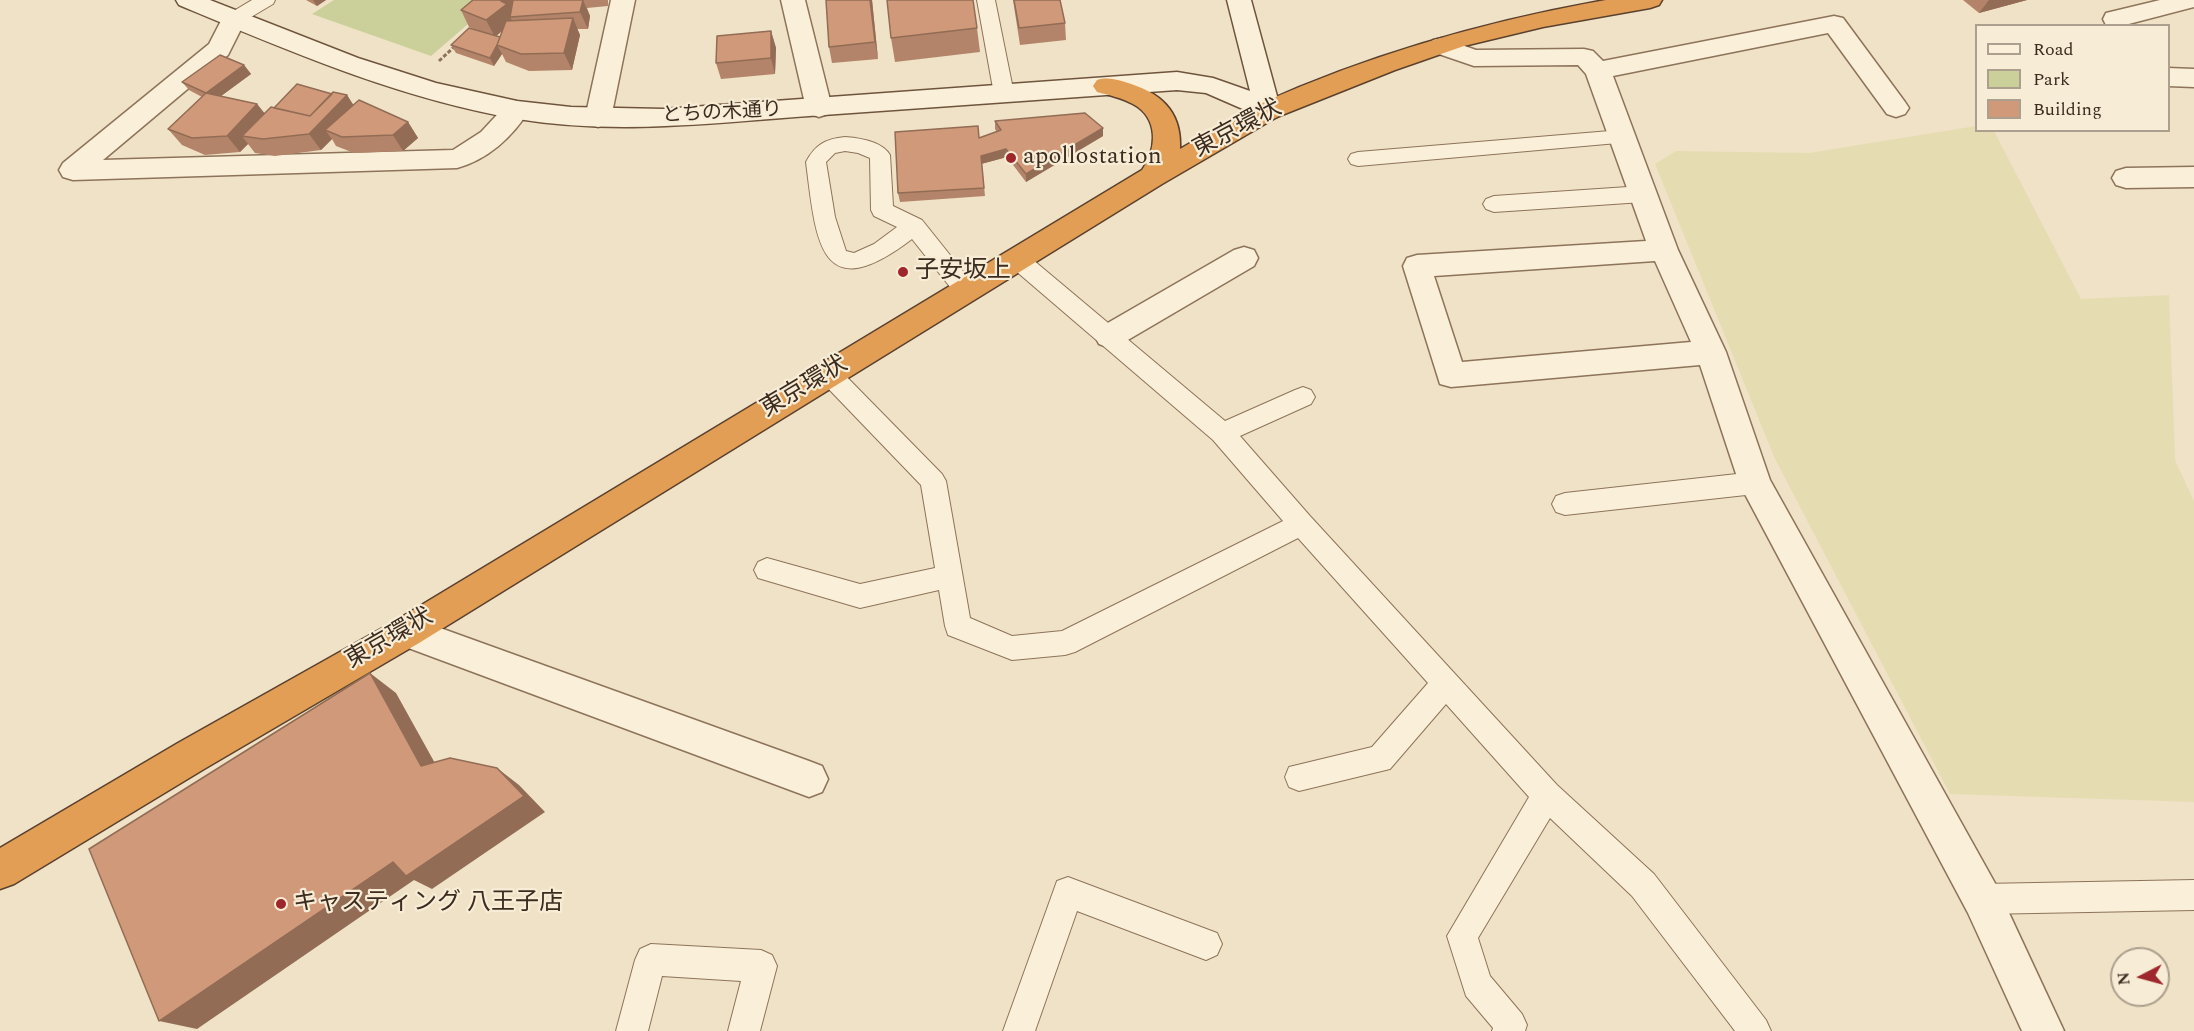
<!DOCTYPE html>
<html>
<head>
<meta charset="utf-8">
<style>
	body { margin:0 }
	#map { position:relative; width:2194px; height:1031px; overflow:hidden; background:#f0e2c6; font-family:Spectral,serif }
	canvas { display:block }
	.legend { position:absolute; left:1975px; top:24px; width:195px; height:108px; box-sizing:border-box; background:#f7ecd6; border:2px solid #ac9f8d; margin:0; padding:8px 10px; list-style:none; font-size:18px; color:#3c2c1f }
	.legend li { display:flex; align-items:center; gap:12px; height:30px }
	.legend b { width:30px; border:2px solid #ac9f8d }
	.north { position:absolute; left:2110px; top:947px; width:60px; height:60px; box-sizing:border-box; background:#f7ecd6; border:2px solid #ac9f8d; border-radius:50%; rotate:264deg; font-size:16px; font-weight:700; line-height:24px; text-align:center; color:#3c2c1f }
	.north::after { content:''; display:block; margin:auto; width:21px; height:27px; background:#9e272d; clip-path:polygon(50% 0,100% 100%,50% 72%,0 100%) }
</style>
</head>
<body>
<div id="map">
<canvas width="2194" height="1031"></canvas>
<ul class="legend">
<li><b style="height:8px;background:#faefd9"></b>Road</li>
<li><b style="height:16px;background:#cbcf99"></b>Park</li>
<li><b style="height:16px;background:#d09a7a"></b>Building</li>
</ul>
<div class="north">N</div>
</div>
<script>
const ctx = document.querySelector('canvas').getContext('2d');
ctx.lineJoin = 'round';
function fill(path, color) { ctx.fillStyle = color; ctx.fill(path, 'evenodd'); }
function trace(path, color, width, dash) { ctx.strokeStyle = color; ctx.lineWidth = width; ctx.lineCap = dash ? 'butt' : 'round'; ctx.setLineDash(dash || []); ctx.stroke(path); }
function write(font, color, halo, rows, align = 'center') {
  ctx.font = font + ' Spectral,"Noto Sans JP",serif'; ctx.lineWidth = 4.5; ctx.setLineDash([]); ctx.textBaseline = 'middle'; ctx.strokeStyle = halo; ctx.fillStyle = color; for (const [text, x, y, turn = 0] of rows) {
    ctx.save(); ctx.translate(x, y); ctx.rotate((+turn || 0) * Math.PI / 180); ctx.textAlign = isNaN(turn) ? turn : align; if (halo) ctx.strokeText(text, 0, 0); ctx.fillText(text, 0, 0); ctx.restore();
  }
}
const farmland = new Path2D(`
	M 1976,126 L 1976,130 L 1994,131 L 2081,299 L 2169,295 L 2175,460 L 2194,501 L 2194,802 L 1950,794 L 1775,459 L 1655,164 L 1676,151 L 1809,153 Z`);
const green = new Path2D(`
	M 334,0 L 496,0 L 431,56 L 312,14 Z`);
const path = new Path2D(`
	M 439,61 L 455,46`);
const lane = new Path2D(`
	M 252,0 L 275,0 L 273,4 L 241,23 L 227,23 L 224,19 L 227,15 Z
	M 977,0 L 995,0 L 1014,94 L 1011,99 L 1004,101 L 997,99 L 994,94 Z
	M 1622,130 L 1629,132 L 1632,137 L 1629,142 L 1358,166 L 1351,164 L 1348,159 L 1351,154 L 1358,152 Z
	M 845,137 C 859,138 882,141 890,155 L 893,206 L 922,220 L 974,285 L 977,291 L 974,297 L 966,300 L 958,297 L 912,239 C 819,310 816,240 806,162 C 815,145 825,139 845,137 ZM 845,151 L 858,153 L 870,158 L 871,210 L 874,216 L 897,227 L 874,244 L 854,253 L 846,251 L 835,217 L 826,162 L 835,153 Z
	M 1643,186 L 1651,189 L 1654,194 L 1651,199 L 1643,202 L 1494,212 L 1486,209 L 1483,204 L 1486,199 L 1494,196 Z
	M 1018,252 L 1026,254 L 1225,421 L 1295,390 L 1303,387 L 1311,390 L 1315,397 L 1311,404 L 1240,436 L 1310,516 L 1557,785 L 1654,874 L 1766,1020 L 1771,1031 L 1735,1031 L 1632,896 L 1550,818 L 1478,938 L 1490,976 L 1522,1014 L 1527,1025 L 1525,1031 L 1492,1031 L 1493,1028 L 1466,996 L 1447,936 L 1529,797 L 1446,704 L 1390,769 L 1299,791 L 1289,787 L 1285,777 L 1289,767 L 1372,747 L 1428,683 L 1298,538 L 1075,652 L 1065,655 L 1012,660 L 948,635 L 945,626 L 939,590 L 860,608 L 758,578 L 754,570 L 758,562 L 767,558 L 860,584 L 935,568 L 921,485 L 820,380 L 816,373 L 820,366 L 828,364 L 836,366 L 942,474 L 946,481 L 970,618 L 1012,636 L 1062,631 L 1283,521 L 1213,440 L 1010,266 L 1007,260 L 1010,254 Z
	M 1755,472 L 1764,476 L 1768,483 L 1764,490 L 1755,494 L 1565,515 L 1556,512 L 1552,504 L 1556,496 L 1565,493 Z
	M 1068,877 L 1217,933 L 1222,944 L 1217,955 L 1206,960 L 1077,911 L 1035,1031 L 1003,1031 L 1057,881 Z
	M 2194,880 L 2194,910 L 1982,914 L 1971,910 L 1967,899 L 1971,888 L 1982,884 Z
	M 651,944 L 761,950 L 772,955 L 777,966 L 760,1031 L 728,1031 L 741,981 L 662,976 L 648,1031 L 616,1031 L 635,960 L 640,949 Z`);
const street = new Path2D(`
	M 611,0 L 635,0 L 611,118 L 607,124 L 598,127 L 589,124 L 585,118 Z
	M 781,0 L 805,0 L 832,108 L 828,114 L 819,117 L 810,114 L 806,108 Z
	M 2160,0 L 2194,0 L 2194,7 L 2121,26 L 2106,25 L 2103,19 L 2106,13 Z
	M 234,11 L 243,13 L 246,19 L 228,55 L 103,160 L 453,150 L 481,132 L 507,104 L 516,101 L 525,104 L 529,110 C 513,137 487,160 457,168 L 73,180 L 63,177 L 59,170 L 63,163 L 209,44 L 225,13 Z
	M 1834,16 L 1843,18 L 1905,102 L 1909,108 L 1905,114 L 1896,117 L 1887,114 L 1828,33 L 1613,76 L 1678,250 L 1726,352 L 1770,480 L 1996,885 L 2064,1031 L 2022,1031 L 1968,913 L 1739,483 L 1700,365 L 1451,387 L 1440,384 L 1403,266 L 1407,258 L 1417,255 L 1646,241 L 1586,74 L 1578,65 L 1474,66 L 1433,52 L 1429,46 L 1433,40 L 1442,38 L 1476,50 L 1584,49 L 1593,51 L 1603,61 ZM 1655,261 L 1691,342 L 1462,362 L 1434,276 Z
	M 2168,68 L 2194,69 L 2194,87 L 2168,86 Z
	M 2194,167 L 2194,187 L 2126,188 L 2116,185 L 2112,178 L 2116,171 L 2126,168 Z
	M 1244,247 L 1254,250 L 1258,258 L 1254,266 L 1121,344 L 1110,348 L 1099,344 L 1095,336 L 1099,328 L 1234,250 Z
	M 407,616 L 809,761 L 822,766 L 828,779 L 822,792 L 809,797 L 395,643 L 390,632 L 395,621 Z`);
const secondary = new Path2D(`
	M 176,0 L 210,0 L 358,58 L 436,83 L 517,101 L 571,107 L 663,109 L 1177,72 L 1213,78 L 1250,91 L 1227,0 L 1251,0 L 1281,111 L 1277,117 L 1268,120 L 1206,93 L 1177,90 C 1054,99 932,107 809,116 C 713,123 615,135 518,119 C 400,99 289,51 179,5 Z`);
const highway = new Path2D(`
	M 1606,0 L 1662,0 L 1659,5 L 1650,8 L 1543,27 L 1464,46 L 1395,70 L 1277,117 L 1162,184 L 419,643 L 204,769 L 14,884 L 0,889 L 0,848 L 178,743 L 395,621 L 1142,170 C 1157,149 1159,118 1133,104 C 1122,98 1109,95 1097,92 L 1093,86 L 1097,80 C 1107,77 1114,79 1125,82 C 1159,92 1182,110 1180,149 C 1206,134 1233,117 1260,104 C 1371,54 1487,21 1606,0 Z`);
const wall = new Path2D(`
	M 306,0 L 326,0 L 317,6 Z
	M 473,0 L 608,0 L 608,6 L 587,8 L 590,16 L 588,29 L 577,29 L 580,35 L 572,70 L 529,71 L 506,62 L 502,54 L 494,66 L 456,53 L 451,45 L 482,32 L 469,27 L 461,10 ZM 503,30 L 500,37 L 496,36 Z
	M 826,0 L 872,0 L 878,59 L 832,63 L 829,47 Z
	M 1013,0 L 1060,0 L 1065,23 L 1066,40 L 1020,45 Z
	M 1963,0 L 2027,0 L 1979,13 Z
	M 977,28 L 980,52 L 895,62 L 891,38 Z
	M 771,31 L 776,48 L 775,74 L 721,79 L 716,63 Z
	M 244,65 L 251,74 L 221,96 L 257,104 L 264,113 L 274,108 L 332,94 L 347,95 L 353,105 L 408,122 L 418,138 L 403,151 L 354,153 L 336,146 L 332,139 L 321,150 L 275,156 L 255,153 L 248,144 L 240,152 L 205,155 L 182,145 L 168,129 L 202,97 L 189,90 L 182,82 Z
	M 995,121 L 1103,128 L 1103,136 L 1026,182 L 1007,157 L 981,164 L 985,196 L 900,202 L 898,193 L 979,138 L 997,132 L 995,129 Z`);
const shadedWall = new Path2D(`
	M 313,0 L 326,0 L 317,6 Z
	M 502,0 L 515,0 L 510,17 L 513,22 L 495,37 L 486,20 Z
	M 583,0 L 590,16 L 588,29 L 580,12 Z
	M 870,0 L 872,0 L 878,59 L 875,42 Z
	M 1989,0 L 2027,0 L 1979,13 Z
	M 573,18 L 580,35 L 572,70 L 564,53 Z
	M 771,31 L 776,48 L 775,74 L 771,58 Z
	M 497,45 L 502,54 L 494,66 L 490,58 Z
	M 244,65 L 251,74 L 213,102 L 206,93 Z
	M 347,95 L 358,112 L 325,130 L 332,139 L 321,150 L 309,134 Z
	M 257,104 L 270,120 L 242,136 L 248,144 L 240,152 L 227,136 Z
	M 408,122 L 418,138 L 403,151 L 393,135 Z
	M 1103,128 L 1103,136 L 1026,182 L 1026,174 Z
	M 1006,149 L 1007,157 L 981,164 L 985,196 L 981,156 Z
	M 370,673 L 396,693 L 446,783 L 421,766 Z
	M 497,768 L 519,785 L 545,812 L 432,889 L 414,880 L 197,1029 L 159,1021 Z`);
const building = new Path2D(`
	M 473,0 L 502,0 L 501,1 L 507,4 L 486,20 L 461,10 Z
	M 513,0 L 583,0 L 580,12 L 510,17 Z
	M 826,0 L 870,0 L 875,42 L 829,47 Z
	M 887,0 L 973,0 L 977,28 L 891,38 Z
	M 1014,0 L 1060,0 L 1065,23 L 1019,28 Z
	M 573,18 L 564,53 L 521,54 L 497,45 L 506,21 Z
	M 469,28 L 500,37 L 497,45 L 490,58 L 451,45 Z
	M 771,31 L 771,58 L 716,63 L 717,36 Z
	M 220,55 L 244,65 L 206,93 L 182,82 Z
	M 297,84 L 332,94 L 310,116 L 274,108 Z
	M 333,92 L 347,95 L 309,134 L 263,139 L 242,136 L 271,107 L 310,116 Z
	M 206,93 L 257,104 L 227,136 L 192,138 L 168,129 Z
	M 359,100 L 408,122 L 393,135 L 342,137 L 325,130 Z
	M 1085,113 L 1103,128 L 1026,174 L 1006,149 L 981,156 L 984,188 L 898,193 L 895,132 L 978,126 L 979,138 L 1001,130 L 995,121 Z
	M 370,673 L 421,766 L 450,758 L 497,768 L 524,796 L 406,876 L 393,862 L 159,1021 L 89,849 Z`);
const markers = [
	[1011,158,6,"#9e272d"],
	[903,272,6,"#9e272d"],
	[281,904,6,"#9e272d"]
];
const farStreetnames = [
	["とちの木通り",722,114,-3]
];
const streetNames = [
	["東京環状",1238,130,-28],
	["東京環状",805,388,-31],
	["東京環状",390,640,-30]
];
const poiNames = [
	["apollostation",1023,158],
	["子安坂上",915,272],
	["キャスティング 八王子店",293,904]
];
fill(farmland, '#e6dcb2');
fill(green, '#cbcf99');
trace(lane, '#8d735a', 2);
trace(street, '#8d735a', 3);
trace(secondary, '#6f543d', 3);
trace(highway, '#5a412e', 3);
trace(path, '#8d735a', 3, [4, 2]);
fill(lane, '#faefd9');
fill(street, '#faefd9');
fill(secondary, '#faefd9');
fill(highway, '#e29e54');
fill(wall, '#b38469');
fill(shadedWall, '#926c55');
fill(building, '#d09a7a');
trace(building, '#926c55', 1.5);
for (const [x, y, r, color] of markers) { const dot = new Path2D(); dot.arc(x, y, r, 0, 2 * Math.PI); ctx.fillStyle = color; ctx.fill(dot); trace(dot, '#f7ecd6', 2); }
write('20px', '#3c2c1f', '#f7ecd6', farStreetnames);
write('24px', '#3c2c1f', '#f7ecd6', streetNames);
write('24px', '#3c2c1f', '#f7ecd6', poiNames, 'left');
</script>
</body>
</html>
